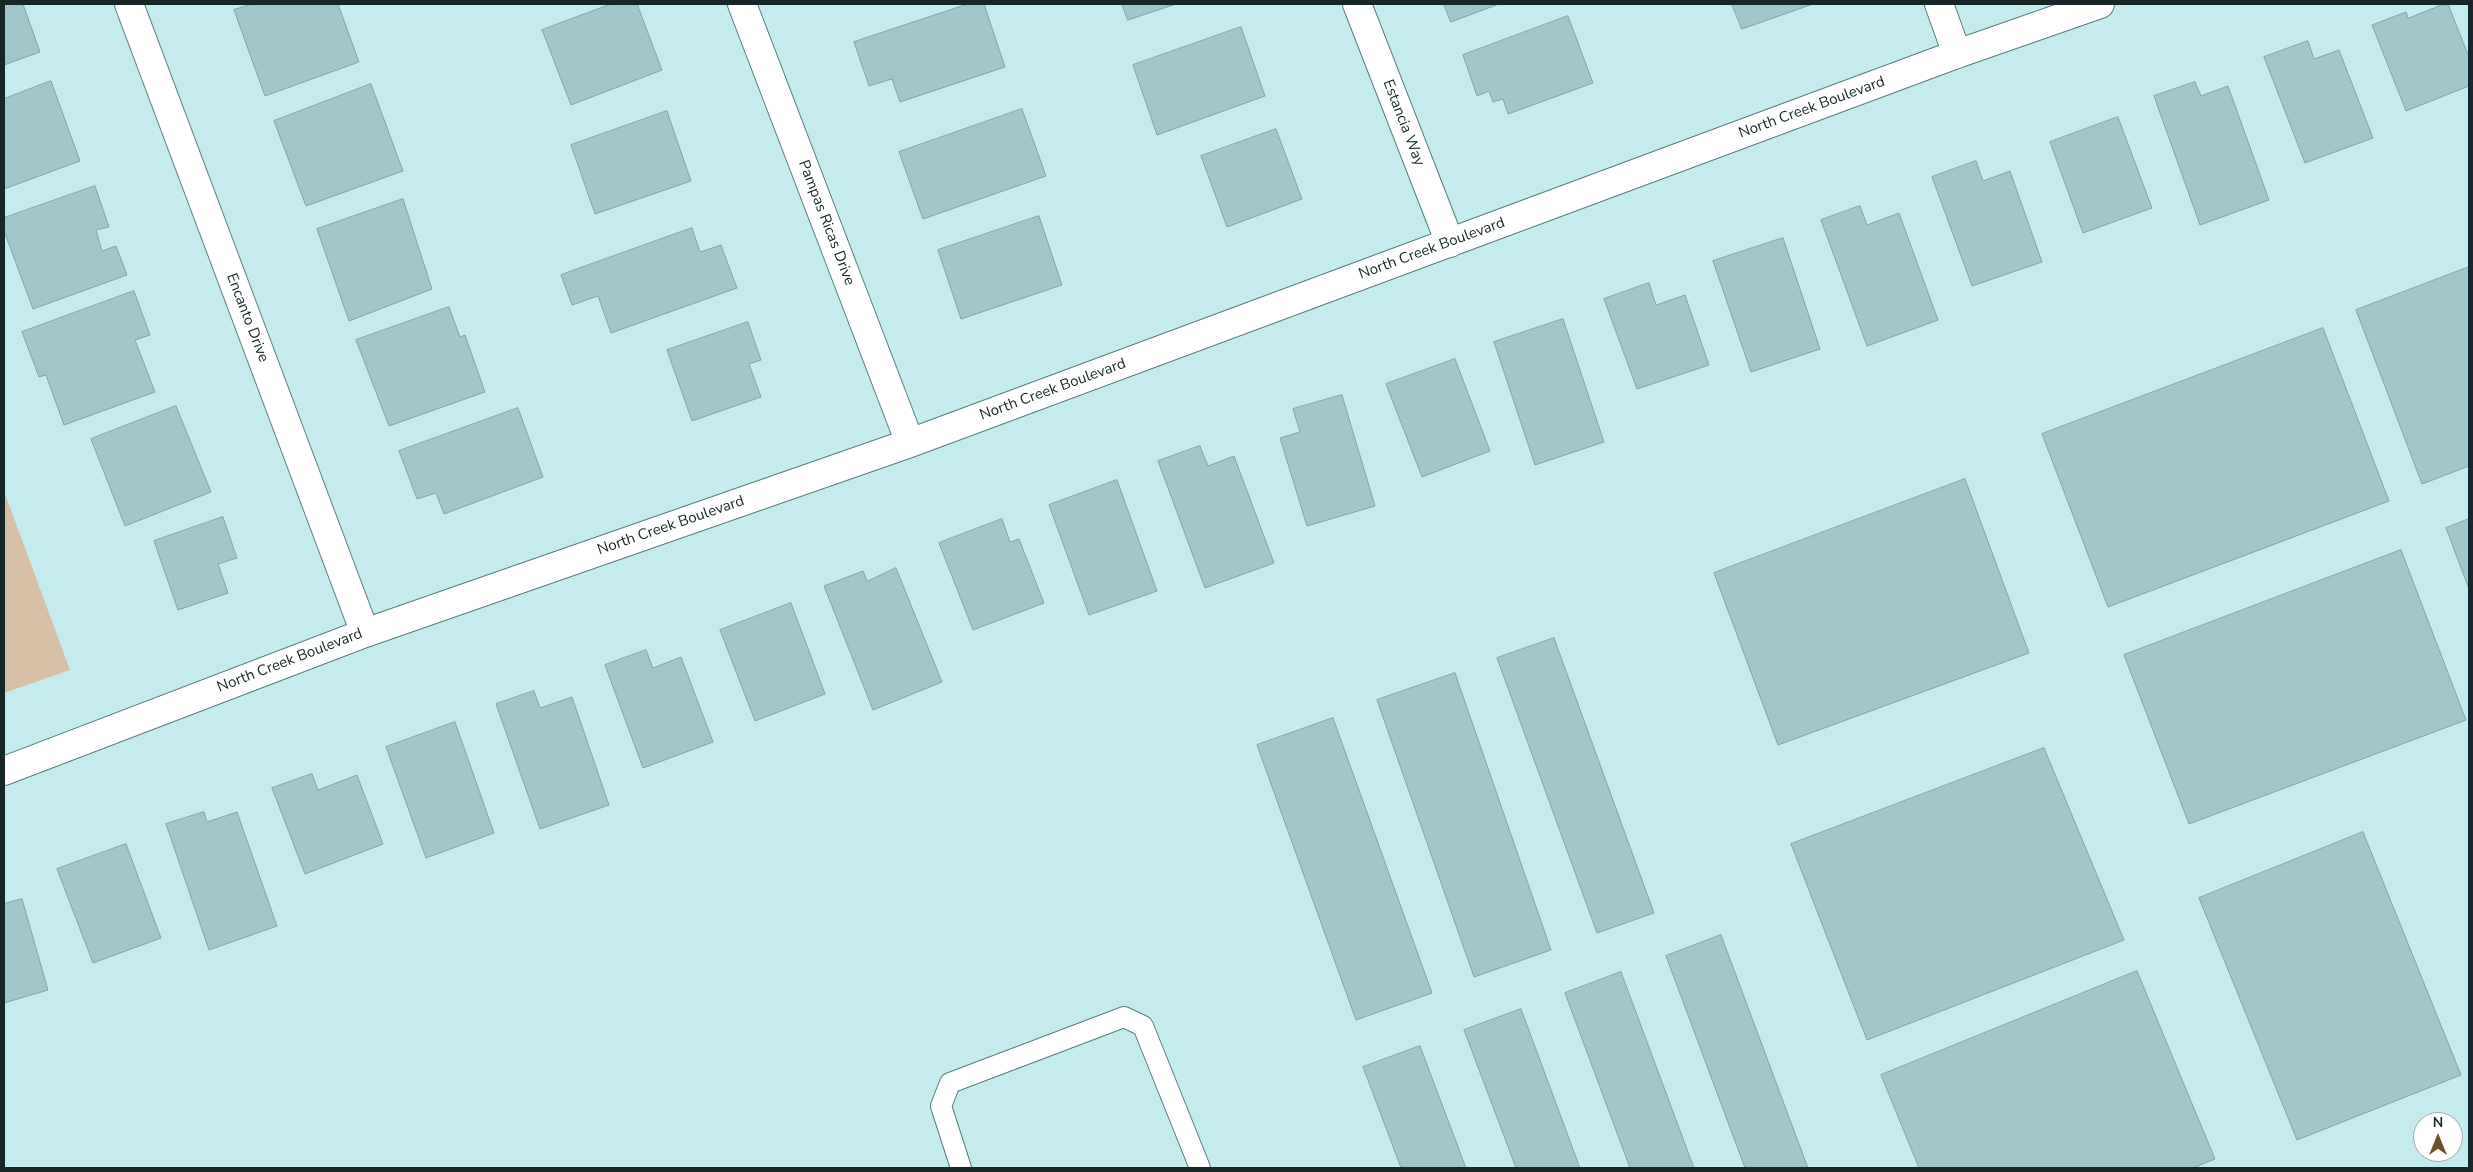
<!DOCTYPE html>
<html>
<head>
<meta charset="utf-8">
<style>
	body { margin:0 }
	#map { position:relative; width:2473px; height:1172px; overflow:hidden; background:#c4ecee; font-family:"Nunito Sans",sans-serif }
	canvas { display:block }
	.frame { position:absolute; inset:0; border:5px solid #172728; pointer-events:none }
	.north { position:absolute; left:2413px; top:1112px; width:50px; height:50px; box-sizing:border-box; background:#fff; border:1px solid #a2a9a9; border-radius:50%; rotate:0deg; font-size:14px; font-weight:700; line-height:20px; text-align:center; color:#172728 }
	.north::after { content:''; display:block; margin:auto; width:18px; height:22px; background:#714f27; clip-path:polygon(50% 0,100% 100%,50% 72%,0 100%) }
</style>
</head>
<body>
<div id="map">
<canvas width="2473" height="1172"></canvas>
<div class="frame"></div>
<div class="north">N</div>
</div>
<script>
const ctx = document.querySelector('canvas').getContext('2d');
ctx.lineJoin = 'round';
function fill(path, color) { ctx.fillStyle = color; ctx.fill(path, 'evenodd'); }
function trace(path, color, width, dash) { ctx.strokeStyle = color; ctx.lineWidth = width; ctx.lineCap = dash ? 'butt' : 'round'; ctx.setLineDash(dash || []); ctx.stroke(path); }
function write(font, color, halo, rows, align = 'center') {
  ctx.font = font + ' "Nunito Sans",sans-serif'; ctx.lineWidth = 5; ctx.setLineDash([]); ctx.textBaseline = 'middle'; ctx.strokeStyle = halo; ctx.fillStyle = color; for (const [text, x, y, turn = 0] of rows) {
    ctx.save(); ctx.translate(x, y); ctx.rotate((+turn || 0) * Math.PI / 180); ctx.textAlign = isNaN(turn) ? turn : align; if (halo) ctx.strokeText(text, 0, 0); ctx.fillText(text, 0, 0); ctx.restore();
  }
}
const green = new Path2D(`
	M 4,491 L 70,670 L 4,693 Z`);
const building = new Path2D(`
	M 4,4 L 23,4 L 40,52 L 4,65 Z
	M 252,4 L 338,4 L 359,62 L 265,96 L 234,10 Z
	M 611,4 L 637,4 L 662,70 L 571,105 L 542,30 Z
	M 968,4 L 984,4 L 1005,67 L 900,102 L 892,79 L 869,86 L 854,42 Z
	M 1122,4 L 1176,4 L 1128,20 Z
	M 1444,4 L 1499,4 L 1451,22 Z
	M 1732,4 L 1813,4 L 1742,29 Z
	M 2444,4 L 2448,4 L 2469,57 L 2469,86 L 2406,111 L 2372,25 L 2406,12 L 2408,18 Z
	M 1568,16 L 1593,83 L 1508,114 L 1503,99 L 1493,102 L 1489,91 L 1477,96 L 1463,55 Z
	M 1241,27 L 1265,96 L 1157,135 L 1133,65 Z
	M 2308,41 L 2314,59 L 2339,50 L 2373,138 L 2305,163 L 2264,57 Z
	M 51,81 L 80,161 L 4,189 L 4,99 Z
	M 2195,82 L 2201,96 L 2228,86 L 2269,200 L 2200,225 L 2154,96 Z
	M 371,84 L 403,171 L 306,206 L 274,121 Z
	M 1022,109 L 1046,176 L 923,219 L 899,152 Z
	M 667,111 L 691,181 L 595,214 L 571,145 Z
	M 2118,117 L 2152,208 L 2083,233 L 2050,142 Z
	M 1276,129 L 1302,199 L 1227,227 L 1201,156 Z
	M 1976,161 L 1983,181 L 2010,171 L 2042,262 L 1972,286 L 1932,177 Z
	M 95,186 L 109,227 L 96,230 L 102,251 L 116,246 L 127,275 L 33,309 L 4,231 L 4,218 Z
	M 403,199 L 432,289 L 349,321 L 317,229 Z
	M 1860,206 L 1867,225 L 1899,213 L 1938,320 L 1867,346 L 1821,220 Z
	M 1039,216 L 1062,285 L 961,319 L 938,250 Z
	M 692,228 L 700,252 L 721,245 L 737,288 L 611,333 L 598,296 L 572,305 L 561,275 Z
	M 1783,238 L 1820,349 L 1751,372 L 1713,261 Z
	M 2469,267 L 2469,466 L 2422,484 L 2356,310 Z
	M 1649,283 L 1656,305 L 1685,295 L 1709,365 L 1637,389 L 1604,299 Z
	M 134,291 L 150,335 L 135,340 L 155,392 L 64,425 L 46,375 L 39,377 L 22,332 Z
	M 449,307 L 460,337 L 465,335 L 485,392 L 389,426 L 356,340 Z
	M 1563,319 L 1604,442 L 1535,465 L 1494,342 Z
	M 748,322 L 761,360 L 749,364 L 761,397 L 692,421 L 667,350 Z
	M 2323,328 L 2389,501 L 2108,607 L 2042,434 Z
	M 1455,359 L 1490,451 L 1422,477 L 1386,384 Z
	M 1342,395 L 1375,506 L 1307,526 L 1280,438 L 1300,432 L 1293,409 Z
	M 176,406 L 211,492 L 125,526 L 91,439 Z
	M 518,408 L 543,477 L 444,514 L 436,493 L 417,499 L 399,451 Z
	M 1200,446 L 1208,466 L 1234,456 L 1274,563 L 1205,588 L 1158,461 Z
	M 1965,479 L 2029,653 L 1778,745 L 1714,573 Z
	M 1117,480 L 1157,591 L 1089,615 L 1049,505 Z
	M 223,517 L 237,558 L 218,564 L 228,593 L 178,610 L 154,541 Z
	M 1002,519 L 1010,542 L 1019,539 L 1044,603 L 973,630 L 939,543 Z
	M 2469,519 L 2469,589 L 2446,528 Z
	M 2401,550 L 2466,720 L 2189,824 L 2124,655 Z
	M 896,568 L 942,682 L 873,710 L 824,586 L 863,571 L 867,581 Z
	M 791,603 L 825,694 L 755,721 L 720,630 Z
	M 1554,638 L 1654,913 L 1597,933 L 1497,658 Z
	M 646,650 L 653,668 L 681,657 L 713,742 L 643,768 L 605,665 Z
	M 1455,673 L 1551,950 L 1474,977 L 1377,700 Z
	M 534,691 L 540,708 L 572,697 L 609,805 L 540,829 L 496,704 Z
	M 1333,718 L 1432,993 L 1356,1020 L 1257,745 Z
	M 455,722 L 494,833 L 426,858 L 386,747 Z
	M 2044,748 L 2124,940 L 1867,1040 L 1791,844 Z
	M 312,774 L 318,790 L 357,775 L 383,844 L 305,874 L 272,788 Z
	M 204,812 L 207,822 L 237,812 L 277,926 L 209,950 L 166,824 Z
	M 2363,832 L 2461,1075 L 2297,1140 L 2199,898 Z
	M 126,844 L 161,938 L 93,963 L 57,869 Z
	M 22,899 L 48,990 L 4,1003 L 4,904 Z
	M 1721,935 L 1808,1168 L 1745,1168 L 1666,956 Z
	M 2137,971 L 2215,1159 L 2193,1168 L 1919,1168 L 1881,1075 Z
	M 1621,972 L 1694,1168 L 1630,1168 L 1565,993 Z
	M 1521,1009 L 1580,1168 L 1516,1168 L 1464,1030 Z
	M 1420,1046 L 1466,1168 L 1401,1168 L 1363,1067 Z`);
const service = new Path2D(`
	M 961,1168 L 941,1106 L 950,1083 L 1124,1017 L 1143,1026 L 1200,1168`);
const minor = new Path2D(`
	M 129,4 L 365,633
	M 742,4 L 910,443
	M 1357,4 L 1450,243
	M 1939,4 L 1957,54
	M 4,771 L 365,633 L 910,443 L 1957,54 L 2100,4`);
const streetNames = [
	["North Creek Boulevard",1812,108,-20],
	["Estancia Way",1403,123,69],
	["Pampas Ricas Drive",826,223,69],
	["North Creek Boulevard",1432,249,-20],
	["Encanto Drive",247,318,69],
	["North Creek Boulevard",1053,390,-20],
	["North Creek Boulevard",671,526,-19],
	["North Creek Boulevard",290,661,-21]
];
fill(green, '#d8c0a7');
fill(building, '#9fc6c8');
trace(building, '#80a6a8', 1);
trace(service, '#587d7f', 22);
trace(minor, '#587d7f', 30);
trace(service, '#fff', 20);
trace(minor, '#fff', 28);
write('15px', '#172728', '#fff', streetNames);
</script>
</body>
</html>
